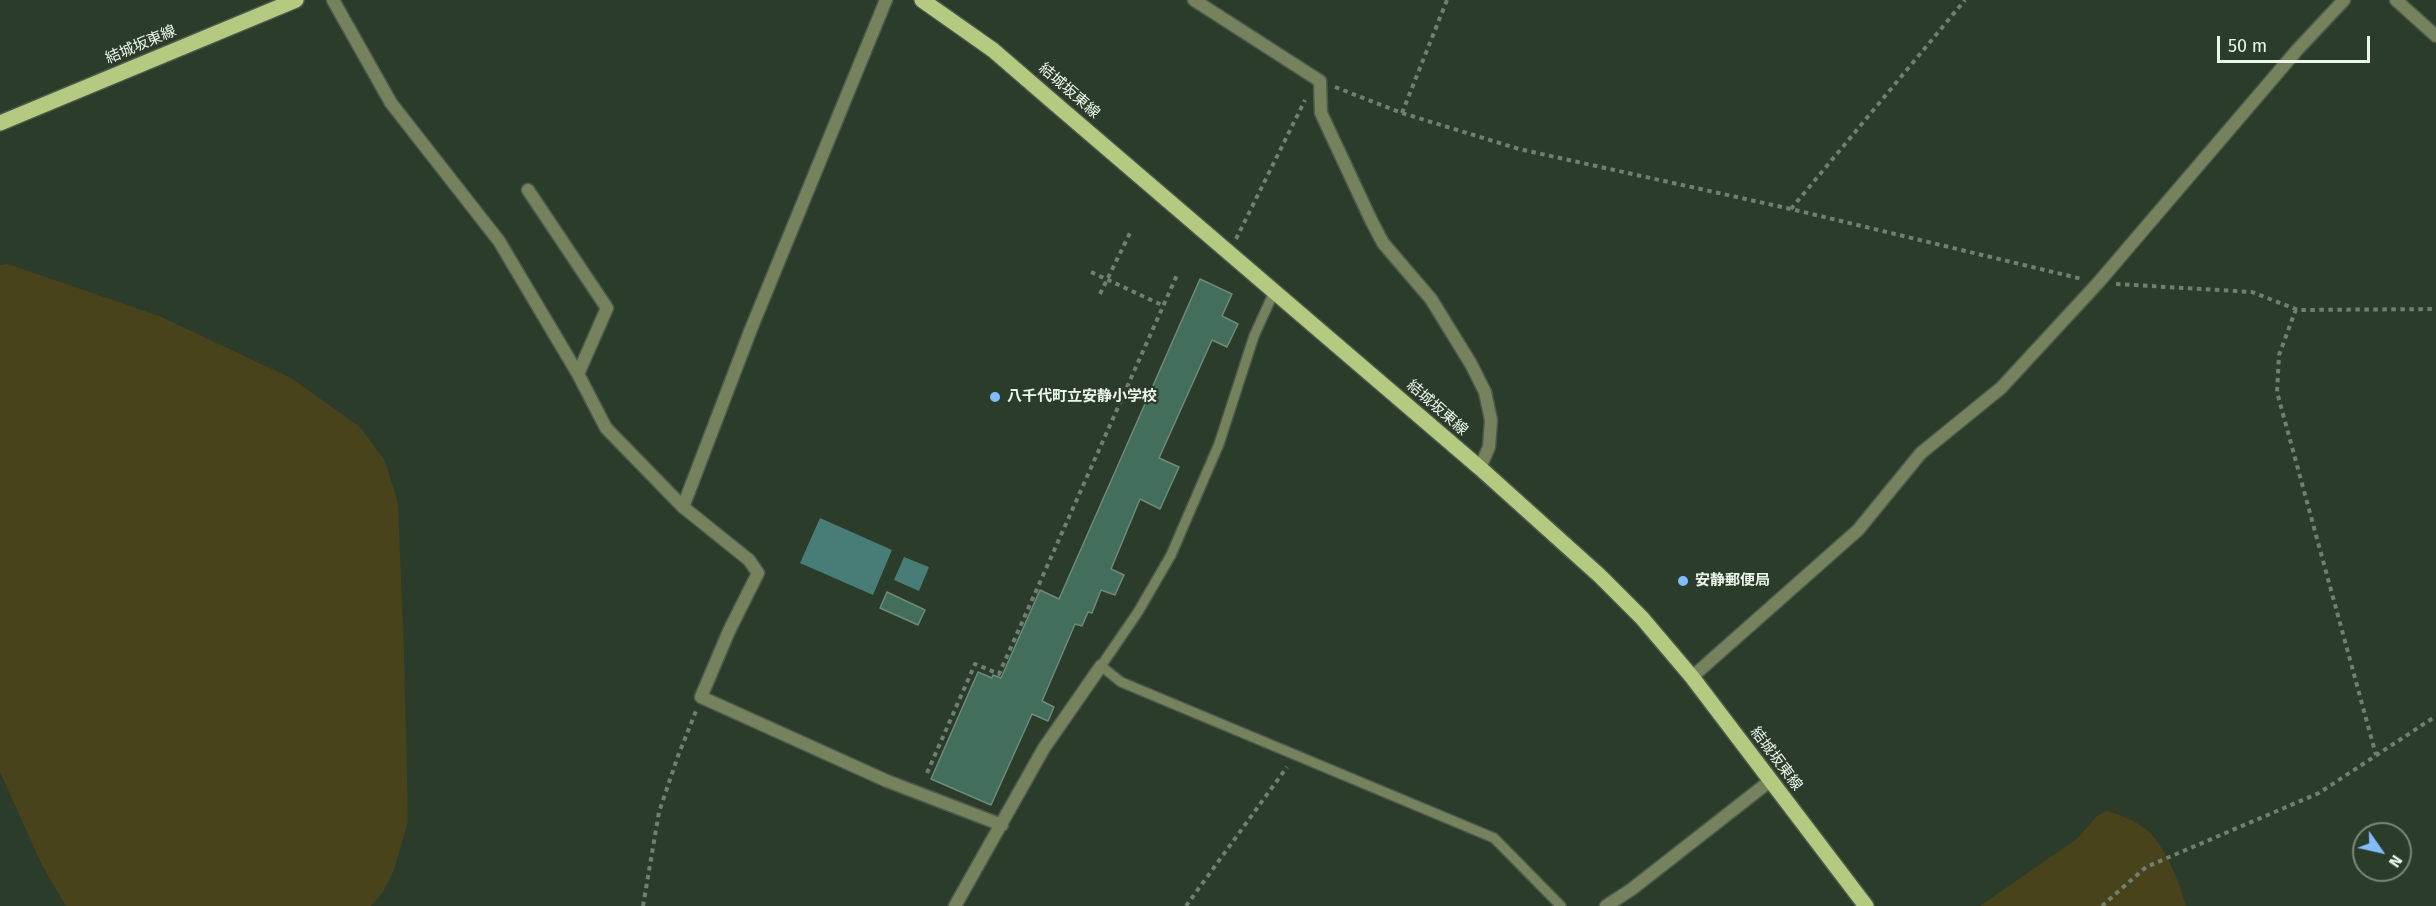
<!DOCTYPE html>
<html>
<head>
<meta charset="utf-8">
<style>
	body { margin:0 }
	#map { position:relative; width:2436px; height:906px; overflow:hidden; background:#2c3c2b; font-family:"Fira Sans",sans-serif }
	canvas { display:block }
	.north { position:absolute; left:2352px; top:822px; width:60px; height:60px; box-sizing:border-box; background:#2c3c2b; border:2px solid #798678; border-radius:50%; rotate:124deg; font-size:16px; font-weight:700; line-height:24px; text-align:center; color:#ecf6eb }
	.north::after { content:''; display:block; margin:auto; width:21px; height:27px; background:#81bdfa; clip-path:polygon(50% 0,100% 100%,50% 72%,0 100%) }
	.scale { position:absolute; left:2217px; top:36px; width:153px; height:27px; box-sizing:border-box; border:3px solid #ecf6eb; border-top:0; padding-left:8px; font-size:18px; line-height:21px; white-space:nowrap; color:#ecf6eb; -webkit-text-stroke:4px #2c3c2b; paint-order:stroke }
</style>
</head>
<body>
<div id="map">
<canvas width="2436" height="906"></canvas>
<div class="north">N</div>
<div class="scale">50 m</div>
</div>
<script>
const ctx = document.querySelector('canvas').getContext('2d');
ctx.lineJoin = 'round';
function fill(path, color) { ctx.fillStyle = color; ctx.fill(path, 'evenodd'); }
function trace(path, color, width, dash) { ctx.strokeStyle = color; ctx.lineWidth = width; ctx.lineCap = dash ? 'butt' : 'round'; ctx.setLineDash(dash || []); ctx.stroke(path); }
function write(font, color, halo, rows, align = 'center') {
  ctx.font = font + ' "Fira Sans","Noto Sans JP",sans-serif'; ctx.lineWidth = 4.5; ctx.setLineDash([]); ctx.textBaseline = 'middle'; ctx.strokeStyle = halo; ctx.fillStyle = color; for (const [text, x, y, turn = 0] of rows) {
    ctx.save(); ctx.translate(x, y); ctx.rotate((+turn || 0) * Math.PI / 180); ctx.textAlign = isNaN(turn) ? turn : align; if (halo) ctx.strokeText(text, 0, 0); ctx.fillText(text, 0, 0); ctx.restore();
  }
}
const green = new Path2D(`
	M 8,264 L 159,316 L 291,378 L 360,427 L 385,461 L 398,503 L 404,654 L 408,821 L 394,870 L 383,892 L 371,906 L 66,906 L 42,865 L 0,772 L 0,265 Z
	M 2106,811 C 2120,815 2137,821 2148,831 C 2165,846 2180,884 2186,906 L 1980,906 L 2078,838 L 2096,817 Z`);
const water = new Path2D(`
	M 820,518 L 892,550 L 873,595 L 800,563 Z
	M 904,557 L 929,567 L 919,591 L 894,580 Z`);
const building = new Path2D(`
	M 1200,279 L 1232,294 L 1222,316 L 1238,324 L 1227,347 L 1212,340 L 1159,458 L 1179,467 L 1160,509 L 1140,499 L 1111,569 L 1124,575 L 1115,595 L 1101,590 L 1092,613 L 1088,612 L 1082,626 L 1075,624 L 1042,701 L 1054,707 L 1048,721 L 1032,714 L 991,805 L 931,779 L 978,672 L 992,678 L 993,675 L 1001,678 L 1040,590 L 1059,599 Z
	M 887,592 L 925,610 L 918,625 L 880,608 Z`);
const path = new Path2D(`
	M 1335,87 L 1402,113 L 1519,149 L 1791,209 L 2082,279
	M 1402,113 L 1447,0
	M 1791,209 L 1965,0
	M 1236,239 L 1305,100
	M 1091,272 L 1164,306
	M 2116,284 L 2252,292 L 2298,310 L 2436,309
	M 1100,294 L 1130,233
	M 2296,309 L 2279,355 L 2277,392 L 2376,755
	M 927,773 L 975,664 L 999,674 L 1177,275
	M 643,906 L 659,812 L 678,756 L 696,711
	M 1186,906 L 1287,767
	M 2102,906 L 2146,867 L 2319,793 L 2436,716`);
const lane = new Path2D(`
	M 1274,292 L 1254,336 L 1219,444 L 1171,555 L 1138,612 L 1101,666 L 1121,682 L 1494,838 L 1561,906`);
const street = new Path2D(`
	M 333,0 L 391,103 L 499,241 L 578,374 L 607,308 L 528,190
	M 1194,0 L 1320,81 L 1321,113 L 1371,220 L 1383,243 L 1431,299 L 1471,364 L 1485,392 L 1491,420 L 1489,447 L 1480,468
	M 2396,0 L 2436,36
	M 578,374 L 606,428 L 683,507 L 749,560 L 758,573 L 729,631 L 701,697 L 887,781 L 1002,825
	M 683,507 L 751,329 L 886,0
	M 1692,677 L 1858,530 L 1921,453 L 2001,388 L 2098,283 L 2298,49 L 2344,0
	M 955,906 L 1044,748 L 1101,666
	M 1606,906 L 1632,889 L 1770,781`);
const primary = new Path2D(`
	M 922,0 L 993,50 L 1052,101 L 1480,468 L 1600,576 L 1642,618 L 1692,677 L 1866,906
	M 0,123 L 296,0`);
const markers = [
	[995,397,6,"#81bdfa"],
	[1683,581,6,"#81bdfa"]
];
const streetNames = [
	["結城坂東線",141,45,-23],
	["結城坂東線",1069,91,41],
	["結城坂東線",1437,408,41],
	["結城坂東線",1776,759,53]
];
const poiNames = [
	["八千代町立安静小学校",1007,397],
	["安静郵便局",1695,581]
];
fill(green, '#49431c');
fill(water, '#487d77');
fill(building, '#426e5b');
trace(building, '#6e8a7d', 1.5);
trace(lane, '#4b5a4a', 12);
trace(street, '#4b5a4a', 15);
trace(primary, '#4b5a4a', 18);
trace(path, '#717f70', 4, [4.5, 4.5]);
trace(lane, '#76815e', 9);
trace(street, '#76815e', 12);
trace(primary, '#b3ca80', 15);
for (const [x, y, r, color] of markers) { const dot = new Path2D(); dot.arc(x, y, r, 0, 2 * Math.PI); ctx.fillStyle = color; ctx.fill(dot); trace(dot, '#2c3c2b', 2); }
write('15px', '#ecf6eb', '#2c3c2b', streetNames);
write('bold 15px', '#ecf6eb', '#2c3c2b', poiNames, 'left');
</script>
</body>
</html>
